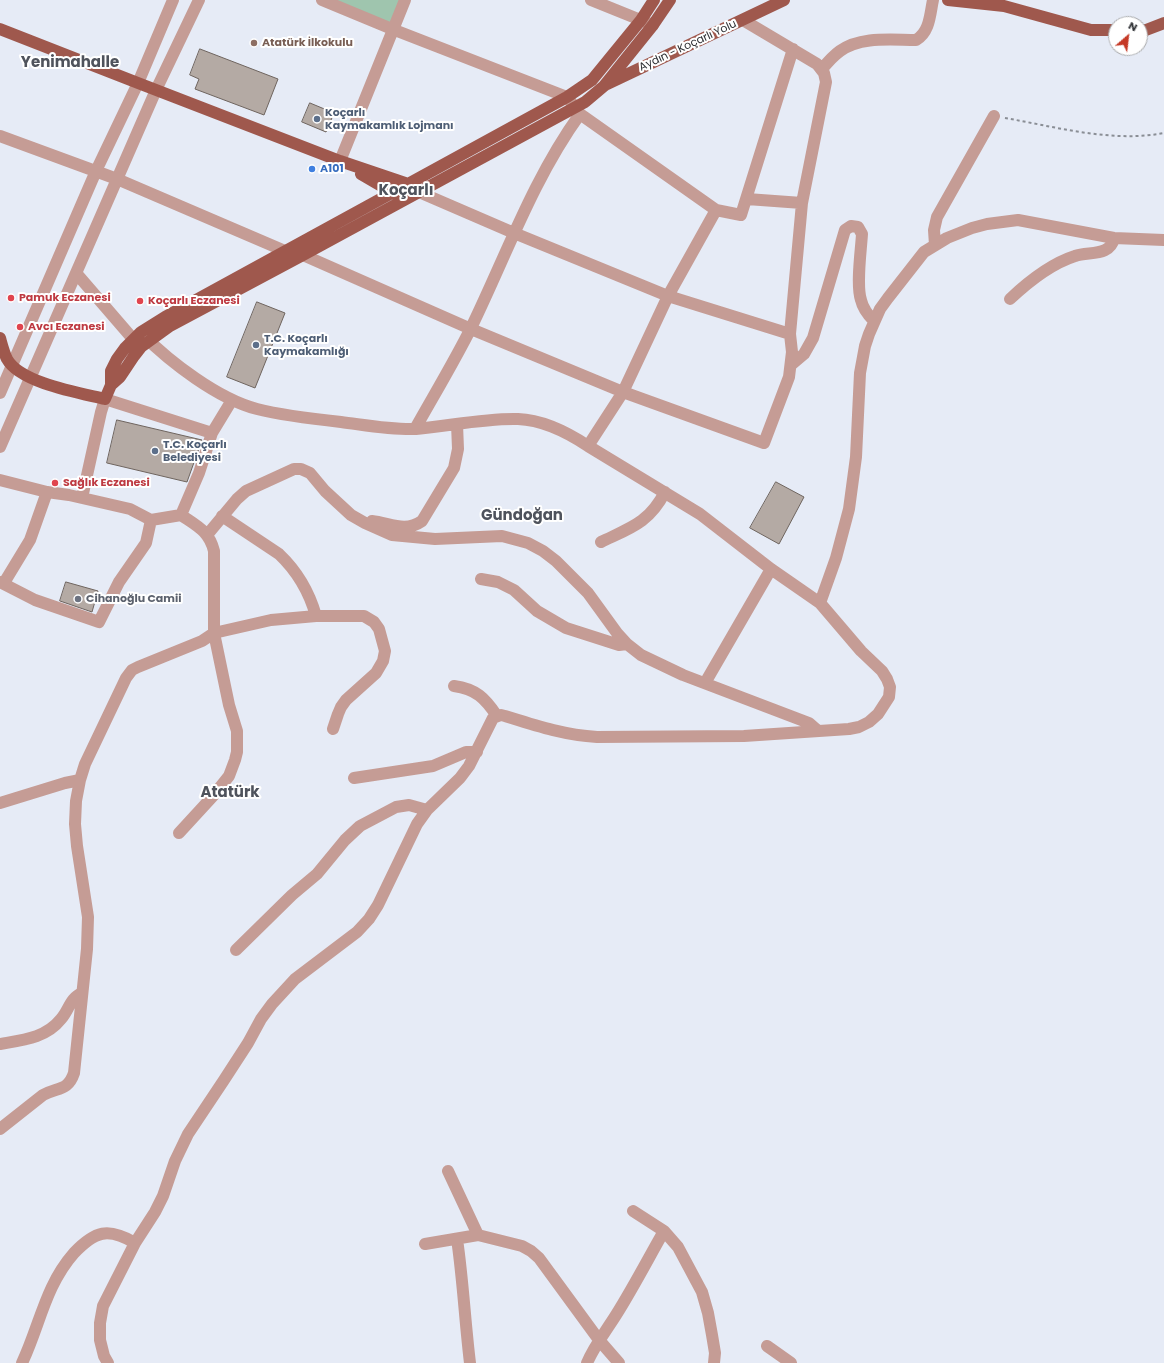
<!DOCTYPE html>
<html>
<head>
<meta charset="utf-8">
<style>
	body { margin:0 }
	#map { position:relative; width:1164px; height:1363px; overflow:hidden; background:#e6ebf6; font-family:Poppins,sans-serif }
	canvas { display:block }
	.north { position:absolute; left:1108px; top:16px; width:40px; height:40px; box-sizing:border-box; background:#fff; border:1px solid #abacae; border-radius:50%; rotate:28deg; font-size:11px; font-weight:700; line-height:16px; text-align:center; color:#2e3034 }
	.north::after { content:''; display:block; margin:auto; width:14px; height:18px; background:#c53926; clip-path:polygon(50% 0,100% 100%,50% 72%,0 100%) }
</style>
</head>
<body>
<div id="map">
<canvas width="1164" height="1363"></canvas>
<div class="north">N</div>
</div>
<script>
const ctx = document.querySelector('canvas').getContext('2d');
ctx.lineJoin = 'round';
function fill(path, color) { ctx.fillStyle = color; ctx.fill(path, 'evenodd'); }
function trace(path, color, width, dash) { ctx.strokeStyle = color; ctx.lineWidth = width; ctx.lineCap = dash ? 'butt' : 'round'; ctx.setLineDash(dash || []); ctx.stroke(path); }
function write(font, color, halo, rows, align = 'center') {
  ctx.font = font + ' Poppins,sans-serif'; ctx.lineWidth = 4; ctx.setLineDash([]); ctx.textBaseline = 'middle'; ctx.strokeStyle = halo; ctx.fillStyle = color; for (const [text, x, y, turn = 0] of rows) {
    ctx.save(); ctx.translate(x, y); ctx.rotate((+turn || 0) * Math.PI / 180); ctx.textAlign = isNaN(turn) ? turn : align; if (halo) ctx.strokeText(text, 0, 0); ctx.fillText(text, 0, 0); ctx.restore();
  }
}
const green = new Path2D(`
	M 322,0 L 405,0 L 392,29 Z`);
const building = new Path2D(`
	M 200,49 L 278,79 L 264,115 L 195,89 L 199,79 L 190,75 Z
	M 310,103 L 334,113 L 326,132 L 302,122 Z
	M 257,302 L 285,313 L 255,388 L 227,377 Z
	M 117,420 L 202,440 L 187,482 L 107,463 Z
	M 776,482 L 804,497 L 779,544 L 750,528 Z
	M 66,582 L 98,591 L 92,612 L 60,601 Z`);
const path = new Path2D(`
	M 1005,118 C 1057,127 1112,143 1164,133`);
const minor = new Path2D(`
	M 322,0 L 392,29 L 567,97 L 580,114 L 716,210 L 741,215 L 793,49
	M 591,0 L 653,25
	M 822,69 C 827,63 833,56 840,51 C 861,36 891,40 916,40 C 930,32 930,14 933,0
	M 0,136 L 117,179 L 285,251 L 303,255 L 471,329 L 623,392 L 764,443 L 789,377 L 792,352 L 790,334 L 802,203 L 826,82 L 824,73 L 817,64 L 743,20
	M 340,161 L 405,0
	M 419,192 L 514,233 L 668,296 L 790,334
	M 747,199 L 802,203
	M 935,245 L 934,230 L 937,217 L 994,116
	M 76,273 L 133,339
	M 1010,299 C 1028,282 1050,264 1075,256 C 1089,251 1110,257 1114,238
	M 791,365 L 804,354 L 813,338 L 845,230 L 851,226 L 858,227 L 862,234 C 861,251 856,285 861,300 C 863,309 868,315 874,321
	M 0,393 L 96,171 L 138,83 L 173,0
	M 415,429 C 434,395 454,362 471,328 C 506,256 533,179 580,114
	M 588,446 L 623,392 L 668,296 L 716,210
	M 0,447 L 156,90 L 199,0
	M 0,480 L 47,492 L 69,495 L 130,509 L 151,520 L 181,515 C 197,526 209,531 214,551 L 214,633 L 202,641 L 138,667 L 132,670 L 126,678 L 85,764 L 80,780 L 76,801 L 75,824 L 77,846 L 88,917 L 87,949 L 74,1073 C 68,1091 58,1087 43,1095 L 0,1129
	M 82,498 L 101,412 L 105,399 L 212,433
	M 181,515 L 199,473 L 212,433 L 232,400
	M 222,516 L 279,554 C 298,572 309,591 316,616
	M 372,521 C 390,523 405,533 422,521 L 454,468 L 458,449 L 457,424
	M 207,535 L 237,499 L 246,491 L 294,469 L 301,469 L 310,473 L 325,491 L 351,515 L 365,523 L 392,535 L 435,539 L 502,536 L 528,543 L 543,551 L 556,561 L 588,593 L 617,633 L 627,644 L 641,655 L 683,675 L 809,723 L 817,730
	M 601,542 C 630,528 649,523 665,492
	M 481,579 L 498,582 L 514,590 L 537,611 L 566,628 L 619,645 L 627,644
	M 0,582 L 35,600 L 99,622 L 119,582 L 146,543 L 151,520
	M 4,583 L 30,540 L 47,492
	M 820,603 L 836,558 L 849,509 L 856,457 L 860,373 L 865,346 L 869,334 L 880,309 L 888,298 L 924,252 L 947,238 L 972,228 L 987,224 L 1018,220 L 1114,238 L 1164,240
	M 705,683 L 771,569
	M 454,686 C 476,689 485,698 497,716
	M 354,778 L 433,766 L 466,752 L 477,752
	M 0,803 L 65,783 L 80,780
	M 179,833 L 213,796 L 229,776 L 235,760 L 237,752 L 237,731 L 229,705 L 214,633 L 271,620 L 316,616 L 364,616 L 374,622 L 379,629 L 385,651 L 383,661 L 376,673 L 346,700 L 341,707 L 338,714 L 333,729
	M 236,950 L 292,895 L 317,874 L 345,840 L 360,826 L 396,807 L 409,805 L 427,810
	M 0,1044 C 23,1040 46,1038 61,1019 C 69,1010 70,998 82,993
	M 448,1171 L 478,1235
	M 633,1211 L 664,1231 L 678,1247 L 702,1292 L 708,1313 L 712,1335 L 715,1353 L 714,1363
	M 457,1239 C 463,1280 465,1322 470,1363
	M 425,1244 L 478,1235 L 522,1246 L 531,1251 L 539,1258 L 599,1340 L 619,1363
	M 767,1346 L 791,1363
	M 22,1363 C 40,1325 45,1286 74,1253 C 95,1231 108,1227 135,1243
	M 108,1363 L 104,1356 L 100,1340 L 100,1323 L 103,1306 L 135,1243 L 155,1212 L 163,1196 L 175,1161 L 188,1134 L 224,1080 L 248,1043 L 261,1019 L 272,1004 L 295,979 L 357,932 L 369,919 L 378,905 L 417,824 L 427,810 L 460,778 L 469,766 L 493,718 L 501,715 L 505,716 C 537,726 564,735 597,737 L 744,736 L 849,729 L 859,727 L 869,722 L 878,714 L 889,697 L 890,687 L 887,679 L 882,671 L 861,651 L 820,603 L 771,569 L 700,514 L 588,446 C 567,432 544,420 518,419 C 484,418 450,426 416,429 C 391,430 365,425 341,422 C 313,419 285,416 257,409 C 218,399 170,362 142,334
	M 587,1363 C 594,1346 606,1331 616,1315 C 633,1288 648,1259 664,1231`);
const major = new Path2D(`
	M 948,0 L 1004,6 L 1091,30 L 1116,30
	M 0,29 L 138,83 L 340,161 L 408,184 L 411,186
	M 1140,30 L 1146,30 L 1164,23
	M 607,84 L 784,0
	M 361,174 L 397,195
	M 0,338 C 2,345 4,353 7,359 C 20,383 80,393 105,399 L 111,385 L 111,371 L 117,359 L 125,348 L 141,332 L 165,317 L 567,97 L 592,80 L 641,20 L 654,0
	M 111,385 L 120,377 L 134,356 L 141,347 L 170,326 L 303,255 L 419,192 L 585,102 L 604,86 L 653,25 L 670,0`);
const markers = [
	[254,43,4,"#8d6e63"],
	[317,119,4,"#5c6f8a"],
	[312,169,4,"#3f7fe0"],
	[11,298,4,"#e0444e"],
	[140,301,4,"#e0444e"],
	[20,327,4,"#e0444e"],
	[256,345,4,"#5c6f8a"],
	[155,451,4,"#5c6f8a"],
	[55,483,4,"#e0444e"],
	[78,599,4,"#6b7280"]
];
const educationNames = [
	["Atatürk İlkokulu",262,43]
];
const streetNames = [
	["Aydın - Koçarlı Yolu",688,46,-25]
];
const serviceNames = [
	["Koçarlı",325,113],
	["Kaymakamlık Lojmanı",325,126],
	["T.C. Koçarlı",264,339],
	["Kaymakamlığı",264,352],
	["T.C. Koçarlı",163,445],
	["Belediyesi",163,458]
];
const shopNames = [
	["A101",320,169]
];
const healthNames = [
	["Pamuk Eczanesi",19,298],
	["Koçarlı Eczanesi",148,301],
	["Avcı Eczanesi",28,327],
	["Sağlık Eczanesi",63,483]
];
const worshipNames = [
	["Cihanoğlu Camii",86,599]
];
const districtNames = [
	["Yenimahalle",70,63],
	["Koçarlı",406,191],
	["Gündoğan",522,516],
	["Atatürk",230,793]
];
fill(green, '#9fc5ae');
fill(building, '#b4aaa4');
trace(building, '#6e645e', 1);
trace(path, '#8a8e95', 2, [3, 3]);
trace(minor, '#c59c95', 12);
trace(major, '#9f584d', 12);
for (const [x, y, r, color] of markers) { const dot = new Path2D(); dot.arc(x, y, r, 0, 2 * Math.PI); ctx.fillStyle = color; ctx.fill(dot); trace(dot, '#fff', 1.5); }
write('bold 11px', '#785e54', '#fff', educationNames, 'left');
write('11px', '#2e3034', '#fff', streetNames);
write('bold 11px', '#4e5e75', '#fff', serviceNames, 'left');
write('bold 11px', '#366cbe', '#fff', shopNames, 'left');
write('bold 11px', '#be3a42', '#fff', healthNames, 'left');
write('bold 11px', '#5b616d', '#fff', worshipNames, 'left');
write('bold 15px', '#4f535c', '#fff', districtNames);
</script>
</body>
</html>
